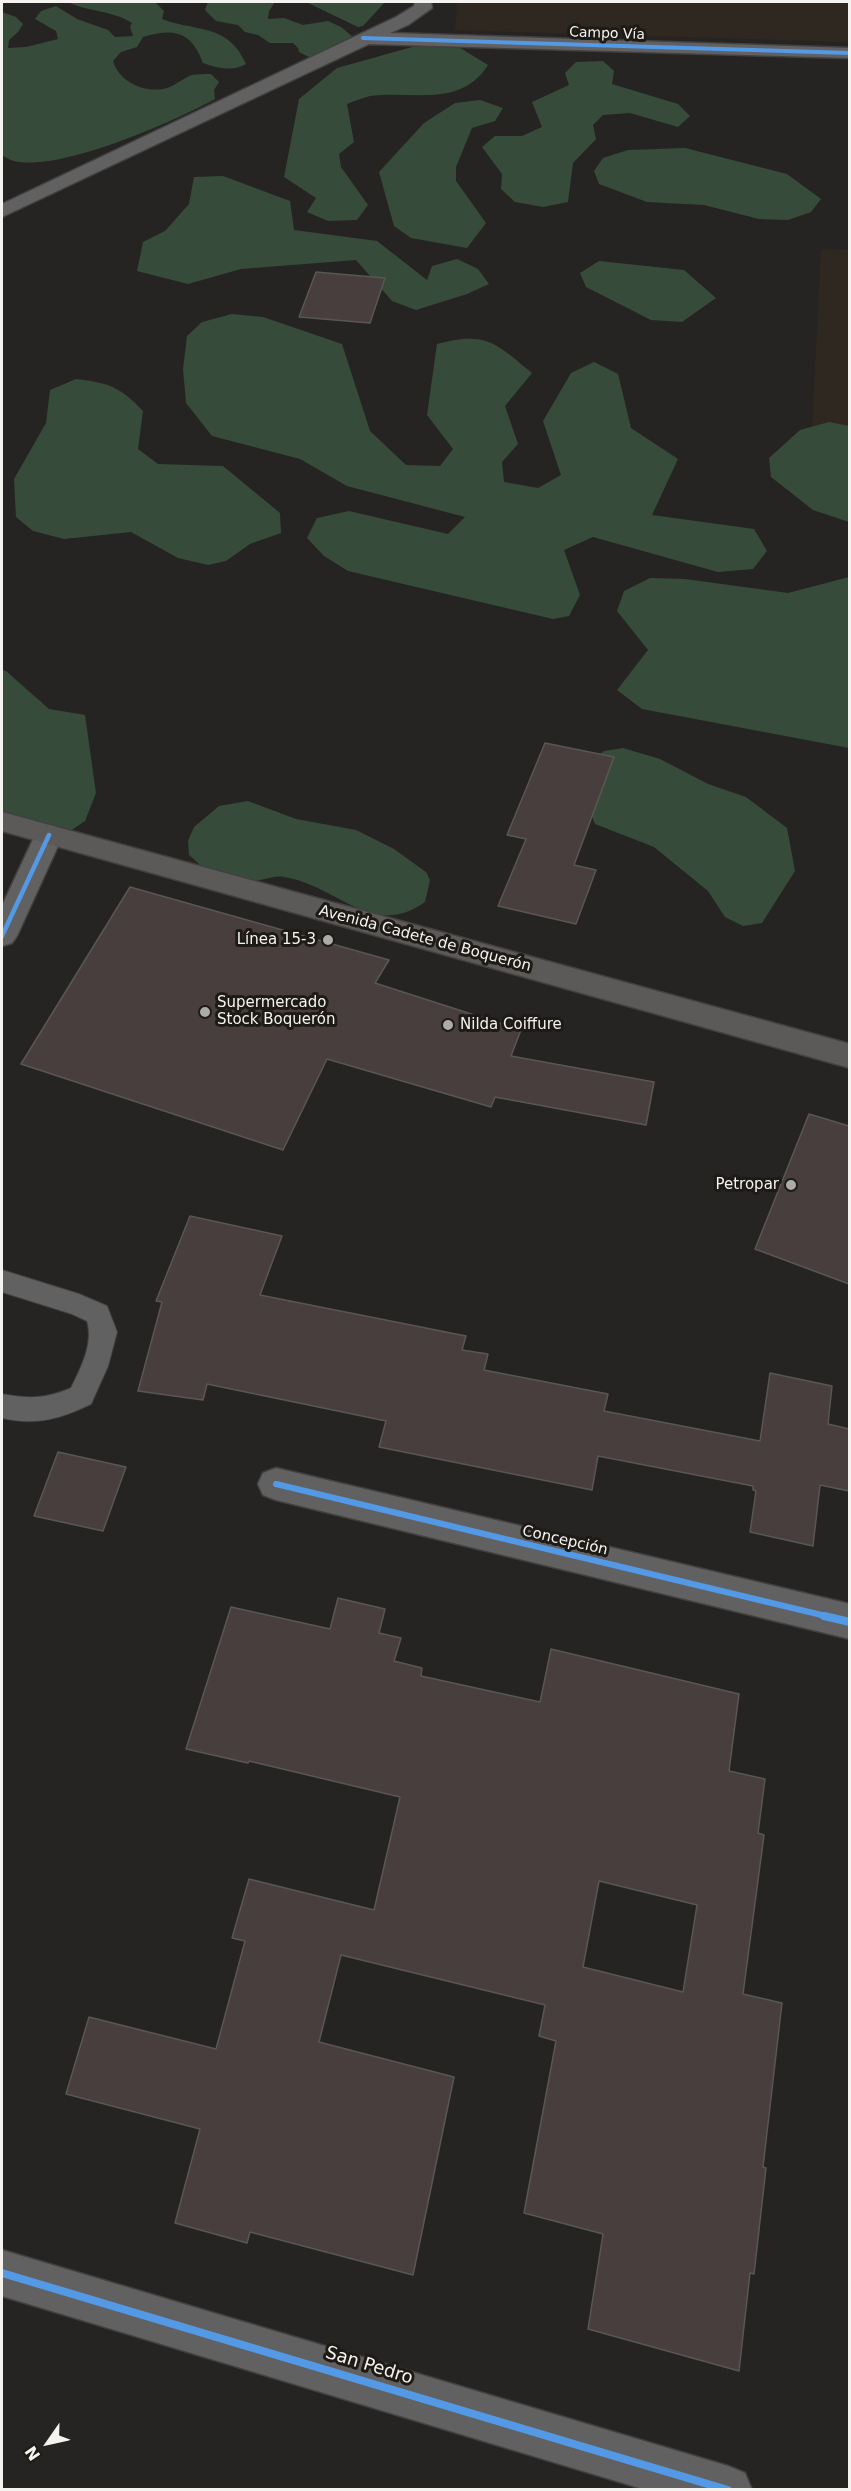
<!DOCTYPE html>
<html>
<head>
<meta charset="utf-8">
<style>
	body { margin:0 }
	#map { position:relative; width:851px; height:2491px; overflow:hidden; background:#262422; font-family:"DejaVu Sans",sans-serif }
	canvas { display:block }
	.frame { position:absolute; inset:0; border:3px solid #f5f3f0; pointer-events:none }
	.north { position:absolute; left:18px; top:2413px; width:60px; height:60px; -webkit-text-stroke:4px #1e1b17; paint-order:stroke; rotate:236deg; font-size:16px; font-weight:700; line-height:24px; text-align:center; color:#f5f3f0 }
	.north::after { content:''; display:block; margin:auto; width:21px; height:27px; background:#f5f3f0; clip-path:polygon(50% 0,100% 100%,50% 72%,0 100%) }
</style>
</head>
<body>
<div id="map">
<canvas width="851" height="2491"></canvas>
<div class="frame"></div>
<div class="north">N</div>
</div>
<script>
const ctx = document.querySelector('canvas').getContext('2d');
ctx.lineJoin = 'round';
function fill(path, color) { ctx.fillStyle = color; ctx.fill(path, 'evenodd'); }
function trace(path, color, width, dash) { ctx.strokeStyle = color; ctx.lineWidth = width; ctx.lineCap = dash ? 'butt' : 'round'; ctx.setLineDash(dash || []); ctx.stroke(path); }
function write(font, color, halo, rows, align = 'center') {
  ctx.font = font + ' "DejaVu Sans",sans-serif'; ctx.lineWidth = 6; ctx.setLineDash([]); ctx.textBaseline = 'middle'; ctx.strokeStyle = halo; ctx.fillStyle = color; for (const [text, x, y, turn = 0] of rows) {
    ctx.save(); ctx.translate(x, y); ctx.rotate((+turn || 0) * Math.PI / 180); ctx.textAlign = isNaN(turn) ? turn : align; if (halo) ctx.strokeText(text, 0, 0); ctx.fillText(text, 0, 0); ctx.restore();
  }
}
const built = new Path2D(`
	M 457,2 L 849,2 L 849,42 L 455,30 Z
	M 821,249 L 849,250 L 849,496 L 809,493 Z`);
const green = new Path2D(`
	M 68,2 L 155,2 L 164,11 L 162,19 C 196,32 228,23 246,64 C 233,72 216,68 203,63 C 191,31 174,28 143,37 L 137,47 L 121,52 L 113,61 C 119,82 145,94 167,88 C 176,85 183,78 192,75 C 198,74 205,74 211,74 L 219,82 L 214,90 L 215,99 C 173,122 60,172 14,161 C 10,160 5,157 2,155 L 2,12 L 16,17 L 23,24 L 18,32 L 9,40 L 8,48 L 26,47 L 58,39 L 56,31 L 35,19 L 41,11 L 56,6 L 77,19 L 108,30 L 115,37 L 133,36 L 130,27 L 132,23 C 112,10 88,12 68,2 Z
	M 208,2 L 275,2 L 269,11 L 268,19 L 284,18 L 303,25 L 328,21 L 341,27 L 353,37 L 311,58 L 299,52 L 298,48 L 293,43 L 270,43 L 258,35 L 245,32 L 238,25 L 216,21 L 205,10 Z
	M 306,2 L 385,2 L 363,26 L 358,27 Z
	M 430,42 L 457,46 L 488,65 C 460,109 411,90 370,96 C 362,98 354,101 347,104 L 354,142 L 339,154 L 341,167 L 368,205 L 357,220 L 328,221 L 307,212 L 316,198 L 284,177 L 299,99 L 337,68 Z
	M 603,61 L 614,71 L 612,84 L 678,104 L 690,116 L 678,127 L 630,113 L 603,115 L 593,125 L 596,139 L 573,163 L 568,202 L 543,207 L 515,202 L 501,189 L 502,174 L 482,147 L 495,136 L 522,136 L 542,127 L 532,102 L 569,85 L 565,73 L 576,62 Z
	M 480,100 L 503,108 L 495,121 L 472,128 L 456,167 L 456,181 L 486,223 L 467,248 L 411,238 L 394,226 L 379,172 L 424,123 L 455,103 Z
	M 685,148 L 787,174 L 821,199 L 811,212 L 788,220 L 759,219 L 704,205 L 647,202 L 599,184 L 594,171 L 603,158 L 628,150 Z
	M 223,176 L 290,201 L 294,230 L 377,241 L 427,280 L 432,266 L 457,259 L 478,269 L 489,284 L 467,294 L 416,310 L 392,301 L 356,260 L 241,269 L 188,284 L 137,271 L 143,242 L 165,231 L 189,204 L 194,177 Z
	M 599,261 L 684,270 L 716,298 L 682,322 L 651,320 L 586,287 L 580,273 Z
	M 232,314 L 263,317 L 342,344 L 370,431 L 406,465 L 440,466 L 453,449 L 427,415 L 437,344 C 487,331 495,343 532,373 L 505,406 L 518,444 L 502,462 L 504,482 L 538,488 L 561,475 L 543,421 L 571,373 L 594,362 L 618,374 L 631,428 L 678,459 L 652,515 L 754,529 L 767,551 L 753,569 L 718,572 L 593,537 L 564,550 L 580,595 L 569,616 L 553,619 L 348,571 L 324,556 L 307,538 L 317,518 L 349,511 L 448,534 L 465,517 L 347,486 L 300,459 L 212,436 L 186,403 L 183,369 L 187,336 L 202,322 Z
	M 76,379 C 109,383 119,386 143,411 L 138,449 L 158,464 L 223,466 L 280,513 L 281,533 L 250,544 L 226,561 L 208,565 L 178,558 L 131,532 L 64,539 L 33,531 L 16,517 L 14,479 L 46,423 L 50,390 Z
	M 829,422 L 849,426 L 849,522 L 813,510 L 771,477 L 769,458 L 800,430 Z
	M 849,577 L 849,748 L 642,709 L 617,690 L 648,650 L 617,611 L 624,591 L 650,578 L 685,579 L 788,593 Z
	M 2,670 L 6,671 L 49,709 L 85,715 L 96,793 L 85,821 L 54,842 L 2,821 Z
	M 623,748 L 660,759 L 708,784 L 746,797 L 787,828 L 795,871 L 762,923 L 743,926 L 725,917 L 708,891 L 654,847 L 595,824 L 585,799 L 592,760 L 604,751 Z
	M 248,801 L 296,819 L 356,830 L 394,849 L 426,872 L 430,880 L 425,902 C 372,940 337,885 284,877 C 269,874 242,890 221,882 C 210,877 198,862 189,855 L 188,841 L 194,827 L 219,806 Z`);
const building = new Path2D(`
	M 316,272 L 385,278 L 370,323 L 299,317 Z
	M 545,743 L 614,757 L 574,865 L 596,870 L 576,924 L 498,906 L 526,839 L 507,835 Z
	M 130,887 L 389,960 L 375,983 L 521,1030 L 511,1056 L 654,1082 L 646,1125 L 495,1097 L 491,1107 L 327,1059 L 283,1150 L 21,1064 Z
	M 809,1114 L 849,1126 L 849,1284 L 755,1249 Z
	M 190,1216 L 282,1236 L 260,1295 L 466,1336 L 462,1350 L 488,1354 L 484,1370 L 608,1394 L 604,1411 L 760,1441 L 770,1373 L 832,1386 L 828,1424 L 849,1429 L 849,1491 L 820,1485 L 813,1546 L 750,1532 L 756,1491 L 753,1490 L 753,1486 L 598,1456 L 592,1490 L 379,1447 L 386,1421 L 207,1384 L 203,1400 L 138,1391 L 162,1302 L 156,1301 Z
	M 58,1452 L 126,1467 L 103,1531 L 34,1516 Z
	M 338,1598 L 385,1609 L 379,1633 L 401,1638 L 394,1661 L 422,1668 L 421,1676 L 540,1702 L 551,1649 L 739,1694 L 729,1771 L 765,1779 L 758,1833 L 764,1835 L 743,1994 L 782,2003 L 763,2167 L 766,2168 L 754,2274 L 750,2273 L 739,2371 L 588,2329 L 603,2234 L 524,2213 L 556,2041 L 539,2036 L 545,2005 L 341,1955 L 319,2042 L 454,2077 L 413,2275 L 250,2232 L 247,2243 L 175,2223 L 200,2129 L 66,2094 L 89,2017 L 216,2049 L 245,1941 L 232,1938 L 249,1879 L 374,1910 L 400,1797 L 249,1761 L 248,1763 L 186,1749 L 231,1607 L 330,1629 ZM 599,1881 L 697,1905 L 683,1992 L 583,1967 Z`);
const service = new Path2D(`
	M 2,1270 L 79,1294 L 107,1306 L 117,1332 L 108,1366 L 91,1404 C 60,1419 35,1426 2,1418 L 2,1394 C 28,1399 46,1399 71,1388 C 81,1368 94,1343 87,1321 L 72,1314 L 2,1292 Z`);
const minor = new Path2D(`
	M 415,2 L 431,2 L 432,8 L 408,25 L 390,33 L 850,48 L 850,58 L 369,44 L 2,217 L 2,204 L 396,17 L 414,6 Z
	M 49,825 L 59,828 L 63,835 L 17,936 L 12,943 L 2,946 L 2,906 L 35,835 L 39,828 Z
	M 276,1468 L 850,1604 L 850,1639 L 276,1500 L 263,1495 L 258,1484 L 263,1473 Z
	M 2,2250 L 728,2466 L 745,2473 L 752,2490 L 646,2490 L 2,2296 Z`);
const secondary = new Path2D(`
	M 2,812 L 850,1044 L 850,1068 L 2,831 Z`);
const cyclewayFar3 = new Path2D(`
	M 363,38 L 850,53`);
const cyclewayFar2 = new Path2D(`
	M 2,936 L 49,835`);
const cyclewayFar1 = new Path2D(`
	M 276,1484 L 830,1617`);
const cycleway = new Path2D(`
	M 824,1616 L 850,1622
	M 2,2273 L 728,2490`);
const markers = [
	[328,940,6,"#adaba8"],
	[205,1012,6,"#adaba8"],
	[448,1025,6,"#adaba8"],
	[791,1185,6,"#adaba8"]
];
const farStreetnames = [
	["Campo Vía",607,34,2]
];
const streetNames = [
	["Avenida Cadete de Boquerón",425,939,15],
	["Concepción",565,1541,13]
];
const poiNames = [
	["Línea 15-3",316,940],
	["Supermercado",217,1003,"left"],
	["Stock Boquerón",217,1020,"left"],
	["Nilda Coiffure",460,1025,"left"],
	["Petropar",779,1185]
];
const nearStreetnames = [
	["San Pedro",369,2366,17]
];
fill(built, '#2f2820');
fill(green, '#374b3a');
fill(building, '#483e3d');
trace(building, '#595756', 1.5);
trace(service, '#424140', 2);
trace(minor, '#424140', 3);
trace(secondary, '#424140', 3);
fill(service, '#626161');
fill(minor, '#626161');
fill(secondary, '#5c5a59');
trace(cyclewayFar3, '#5399e6', 4);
trace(cyclewayFar2, '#5399e6', 4.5);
trace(cyclewayFar1, '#5399e6', 6);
trace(cycleway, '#5399e6', 8);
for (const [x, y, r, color] of markers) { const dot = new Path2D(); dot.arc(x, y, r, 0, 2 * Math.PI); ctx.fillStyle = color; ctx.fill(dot); trace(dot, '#1e1b17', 2); }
write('14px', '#f5f3f0', '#1e1b17', farStreetnames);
write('15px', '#f5f3f0', '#1e1b17', streetNames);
write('15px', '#f5f3f0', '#1e1b17', poiNames, 'right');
write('18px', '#f5f3f0', '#1e1b17', nearStreetnames);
</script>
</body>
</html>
